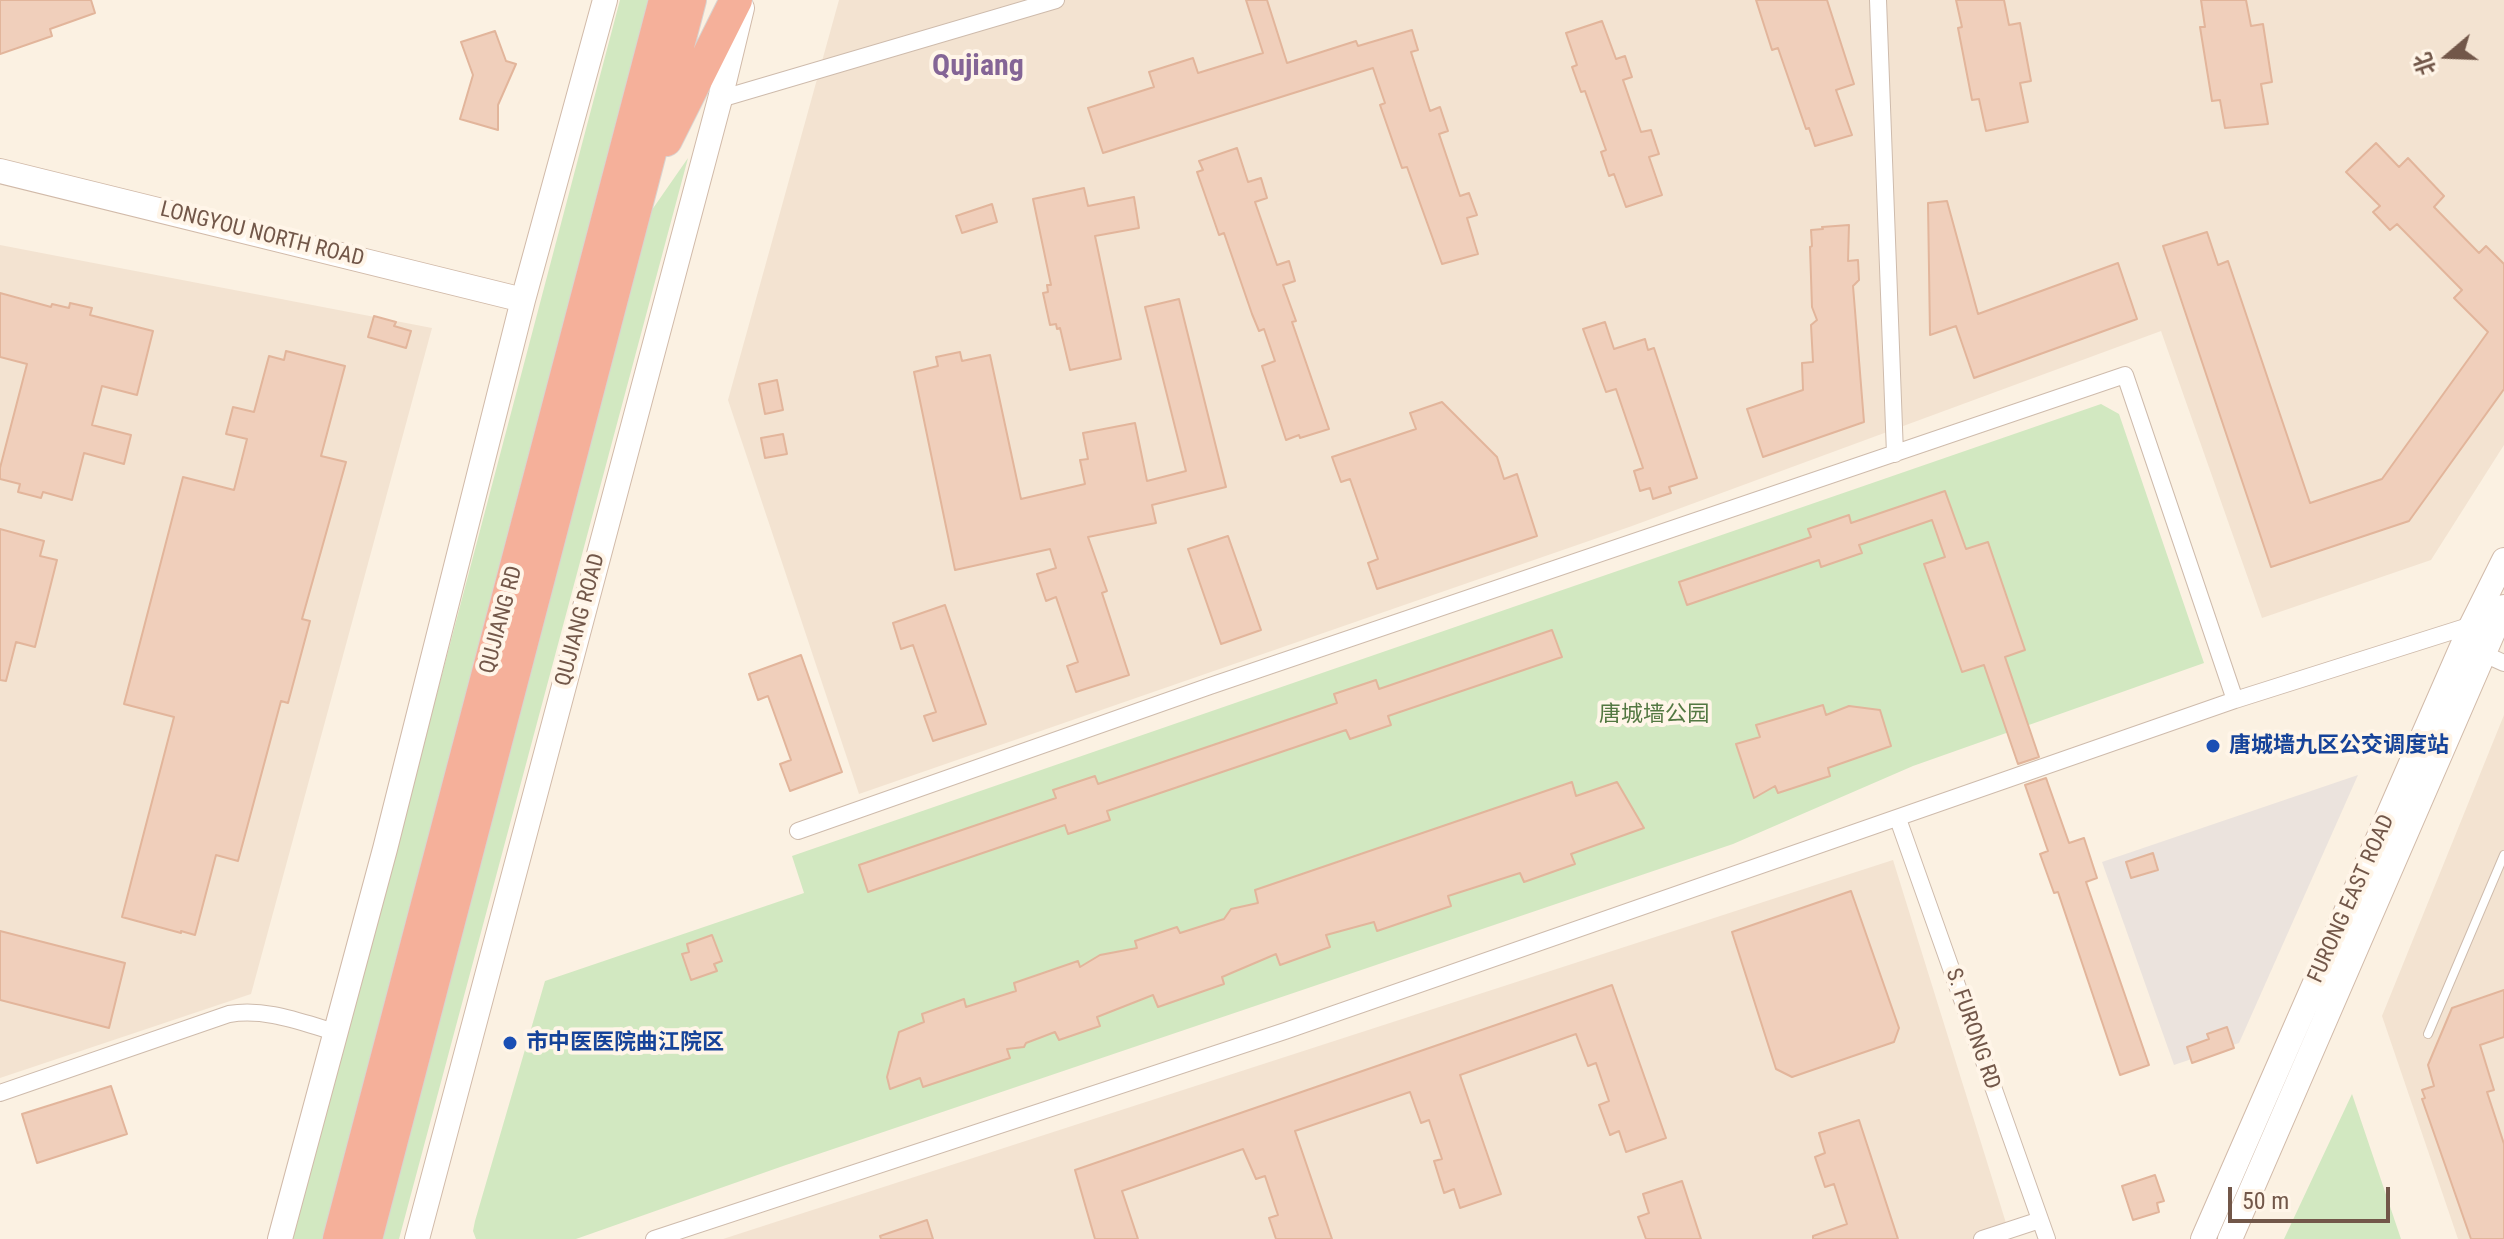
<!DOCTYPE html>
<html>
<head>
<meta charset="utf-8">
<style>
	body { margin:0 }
	#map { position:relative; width:2504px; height:1239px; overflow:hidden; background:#fbf1e2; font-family:"Roboto Condensed","Noto Sans SC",sans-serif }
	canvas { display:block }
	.north { position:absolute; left:2408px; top:16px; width:80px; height:80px; -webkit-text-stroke:6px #fff5e8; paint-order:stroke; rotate:251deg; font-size:22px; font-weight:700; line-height:32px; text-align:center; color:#725749 }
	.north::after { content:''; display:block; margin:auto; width:28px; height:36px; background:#725749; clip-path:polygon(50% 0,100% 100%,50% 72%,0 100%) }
	.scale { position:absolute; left:2228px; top:1187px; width:162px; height:36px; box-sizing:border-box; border:4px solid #725749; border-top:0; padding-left:10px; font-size:24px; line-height:28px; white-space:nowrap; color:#725749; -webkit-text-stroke:6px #fff5e8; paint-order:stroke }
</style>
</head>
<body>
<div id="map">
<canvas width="2504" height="1239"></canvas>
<div class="north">北</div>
<div class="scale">50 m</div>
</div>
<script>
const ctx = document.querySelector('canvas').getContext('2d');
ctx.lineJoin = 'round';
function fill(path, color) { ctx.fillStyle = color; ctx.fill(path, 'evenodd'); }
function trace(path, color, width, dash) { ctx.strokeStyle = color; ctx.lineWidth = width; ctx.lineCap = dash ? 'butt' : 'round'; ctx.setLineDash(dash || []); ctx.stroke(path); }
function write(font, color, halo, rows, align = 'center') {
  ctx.font = font + ' "Roboto Condensed","Noto Sans SC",sans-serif'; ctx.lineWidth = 8; ctx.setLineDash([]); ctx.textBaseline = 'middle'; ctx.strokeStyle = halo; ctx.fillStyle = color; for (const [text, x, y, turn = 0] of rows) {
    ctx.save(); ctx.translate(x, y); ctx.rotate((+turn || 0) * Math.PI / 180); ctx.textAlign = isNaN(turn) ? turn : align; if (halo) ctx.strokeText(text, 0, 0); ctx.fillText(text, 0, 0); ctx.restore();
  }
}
const residential = new Path2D(`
	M 839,0 L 2504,0 L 2504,445 L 2431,560 L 2262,618 L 2161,331 L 1632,526 L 859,794 L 728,400 Z
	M 0,245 L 432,328 L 251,994 L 0,1078 Z
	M 2504,715 L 2504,1239 L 2458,1239 L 2382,1016 Z
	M 1893,860 L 2011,1239 L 723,1239 Z`);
const industrial = new Path2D(`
	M 2358,775 L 2239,1043 L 2174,1065 L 2102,862 Z`);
const green = new Path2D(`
	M 620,0 L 648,0 L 322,1239 L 293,1239 Z
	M 688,158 L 399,1239 L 378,1239 L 647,217 Z
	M 2101,404 L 2119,414 L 2204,663 L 1913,766 L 1733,844 L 783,1166 L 576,1239 L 476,1239 L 473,1231 L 475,1221 L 545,981 L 804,893 L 792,856 Z
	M 2352,1094 L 2401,1239 L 2284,1239 Z`);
const building = new Path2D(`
	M 0,0 L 91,0 L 95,13 L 50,29 L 52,36 L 0,54 Z
	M 1246,0 L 1267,0 L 1287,63 L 1356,41 L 1358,46 L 1412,30 L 1418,50 L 1411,52 L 1430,111 L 1440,107 L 1448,131 L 1439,134 L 1460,196 L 1469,193 L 1477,215 L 1467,218 L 1478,254 L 1442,264 L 1407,167 L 1402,168 L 1380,105 L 1385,103 L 1373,68 L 1103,153 L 1088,108 L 1154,87 L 1149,72 L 1193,58 L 1198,73 L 1263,53 Z
	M 1756,0 L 1827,0 L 1854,84 L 1836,90 L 1852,135 L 1815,146 L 1809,128 L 1806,129 L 1778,48 L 1772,50 Z
	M 1956,0 L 2004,0 L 2009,25 L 2020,23 L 2031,81 L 2020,83 L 2028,122 L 1986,131 L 1979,99 L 1972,100 L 1958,28 L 1962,27 Z
	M 2201,0 L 2246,0 L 2251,26 L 2263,24 L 2272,82 L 2261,84 L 2268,124 L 2225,128 L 2220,100 L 2212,101 L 2200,27 L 2205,27 Z
	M 1602,21 L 1616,59 L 1625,56 L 1632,77 L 1623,80 L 1641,132 L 1651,130 L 1659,154 L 1649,157 L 1662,195 L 1626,207 L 1614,174 L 1609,176 L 1601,152 L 1606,150 L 1585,91 L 1581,92 L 1572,67 L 1577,65 L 1566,33 Z
	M 495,31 L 506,61 L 516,64 L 498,105 L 498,130 L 460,119 L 473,75 L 461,42 Z
	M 2376,143 L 2399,167 L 2408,158 L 2444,196 L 2434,207 L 2479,253 L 2486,246 L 2504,264 L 2504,389 L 2409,521 L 2271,567 L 2163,246 L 2207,232 L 2218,265 L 2228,261 L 2310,503 L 2382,479 L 2488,332 L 2454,298 L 2462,290 L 2397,224 L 2390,230 L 2373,212 L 2380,206 L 2346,172 Z
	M 1237,148 L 1248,182 L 1261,178 L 1267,198 L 1255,202 L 1277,265 L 1289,261 L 1295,281 L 1283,285 L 1296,321 L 1292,322 L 1329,429 L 1300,438 L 1299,435 L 1286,440 L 1262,366 L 1275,361 L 1264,329 L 1259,331 L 1252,314 L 1224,233 L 1219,235 L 1197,172 L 1203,170 L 1199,161 Z
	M 1084,188 L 1088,206 L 1134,197 L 1139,228 L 1095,236 L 1121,359 L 1070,370 L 1060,328 L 1057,329 L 1056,324 L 1050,325 L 1043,293 L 1048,292 L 1047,285 L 1051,285 L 1033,199 Z
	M 1947,201 L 1978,314 L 2118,263 L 2137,319 L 1974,378 L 1956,326 L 1930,335 L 1928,203 Z
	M 992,204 L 997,222 L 962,233 L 956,216 Z
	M 1849,225 L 1848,261 L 1858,260 L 1859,280 L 1853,286 L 1864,422 L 1763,457 L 1747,409 L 1803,390 L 1802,363 L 1813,362 L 1811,325 L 1817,320 L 1812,307 L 1810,247 L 1812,246 L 1811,230 L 1823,229 L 1822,227 Z
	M 0,293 L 51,307 L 52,304 L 69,308 L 70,303 L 92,308 L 90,315 L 153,331 L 137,395 L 102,386 L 92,425 L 131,435 L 124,464 L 84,453 L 72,500 L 43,492 L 41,498 L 18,492 L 20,484 L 0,479 L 0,468 L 27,364 L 0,357 Z
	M 1179,299 L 1226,487 L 1152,505 L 1156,523 L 1088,537 L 1107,591 L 1102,593 L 1129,675 L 1076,692 L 1067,666 L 1078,662 L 1056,597 L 1046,601 L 1037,574 L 1056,568 L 1050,549 L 955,570 L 914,372 L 938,366 L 936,357 L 960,352 L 962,361 L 990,355 L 1021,499 L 1085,484 L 1080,460 L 1088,459 L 1083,433 L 1135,423 L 1147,481 L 1186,471 L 1145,307 Z
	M 374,316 L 396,322 L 394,326 L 411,331 L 406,348 L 368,337 Z
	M 1605,322 L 1614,349 L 1645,339 L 1648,350 L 1654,348 L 1697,478 L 1669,487 L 1671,493 L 1653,499 L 1650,488 L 1640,491 L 1634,471 L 1643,468 L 1616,389 L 1606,392 L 1583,329 Z
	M 286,351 L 345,366 L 321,456 L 346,462 L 302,619 L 310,621 L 288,703 L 281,701 L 238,861 L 216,855 L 195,935 L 181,931 L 181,933 L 122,917 L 174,717 L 124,704 L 183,477 L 234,490 L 247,439 L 226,434 L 233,407 L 254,412 L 269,356 L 284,360 Z
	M 777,380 L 783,410 L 765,414 L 759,384 Z
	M 1442,402 L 1497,457 L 1504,479 L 1517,474 L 1537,536 L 1377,589 L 1368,563 L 1378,559 L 1350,479 L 1341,482 L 1332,457 L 1416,429 L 1410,413 Z
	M 783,434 L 787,454 L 765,458 L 761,438 Z
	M 1945,491 L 1966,549 L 1988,542 L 2025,650 L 2005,657 L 2039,757 L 2018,764 L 1984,665 L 1962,672 L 1924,564 L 1945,557 L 1932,520 L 1859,545 L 1862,553 L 1821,567 L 1819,560 L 1687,605 L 1679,582 L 1811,537 L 1808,529 L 1849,515 L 1851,523 Z
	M 0,529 L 44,541 L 40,556 L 57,560 L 35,647 L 16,642 L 6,681 L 0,680 Z
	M 1228,536 L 1261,630 L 1221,644 L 1188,549 Z
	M 945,605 L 986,724 L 933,741 L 924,716 L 936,712 L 913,645 L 901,649 L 893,623 Z
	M 1552,630 L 1562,657 L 1388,716 L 1391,725 L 1350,739 L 1346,730 L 1107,811 L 1110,820 L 1068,834 L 1065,825 L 868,892 L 859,865 L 1056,798 L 1053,790 L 1095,776 L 1098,784 L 1337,703 L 1334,694 L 1376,680 L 1379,689 Z
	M 801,655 L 842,772 L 790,791 L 780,764 L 791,760 L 781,732 L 768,696 L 758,700 L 749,674 Z
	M 1823,705 L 1826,715 L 1849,706 L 1880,710 L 1891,746 L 1828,768 L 1830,776 L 1778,793 L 1775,786 L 1754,798 L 1736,744 L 1760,737 L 1756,725 Z
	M 2046,778 L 2069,843 L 2084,838 L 2097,878 L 2086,882 L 2149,1065 L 2120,1075 L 2058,892 L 2054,893 L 2040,854 L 2048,851 L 2025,785 Z
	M 1572,782 L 1576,796 L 1617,782 L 1644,828 L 1571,854 L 1575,864 L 1524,882 L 1520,873 L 1448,896 L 1451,906 L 1377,931 L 1374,922 L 1326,935 L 1330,947 L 1280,965 L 1276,954 L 1222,977 L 1224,984 L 1158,1007 L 1153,995 L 1097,1017 L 1100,1026 L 1059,1040 L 1055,1032 L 1026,1043 L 1024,1047 L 1007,1049 L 1010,1058 L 923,1087 L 920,1078 L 890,1089 L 887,1077 L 899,1032 L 924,1022 L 922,1014 L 964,999 L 966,1007 L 994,998 L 1016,991 L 1014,983 L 1078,961 L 1080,967 L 1100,955 L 1137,948 L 1135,941 L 1177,927 L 1180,933 L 1224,919 L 1231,909 L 1258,903 L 1255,890 Z
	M 2153,853 L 2158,870 L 2131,878 L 2126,862 Z
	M 1851,891 L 1899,1028 L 1894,1042 L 1792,1077 L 1776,1069 L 1732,932 Z
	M 0,931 L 125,963 L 109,1028 L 0,1000 Z
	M 712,935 L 722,961 L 714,964 L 717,971 L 691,980 L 682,954 L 689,952 L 687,944 Z
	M 1612,985 L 1666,1138 L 1626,1152 L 1619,1131 L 1610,1135 L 1599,1105 L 1609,1101 L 1596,1063 L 1588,1066 L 1576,1034 L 1460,1075 L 1501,1194 L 1460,1208 L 1454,1189 L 1444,1193 L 1434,1161 L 1442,1159 L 1429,1120 L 1421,1123 L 1410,1092 L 1295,1131 L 1332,1239 L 1276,1239 L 1269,1218 L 1278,1215 L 1265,1176 L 1256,1179 L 1243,1149 L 1122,1191 L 1138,1239 L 1095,1239 L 1075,1170 Z
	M 2504,990 L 2504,1037 L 2480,1045 L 2494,1090 L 2487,1092 L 2504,1144 L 2504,1239 L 2471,1239 L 2422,1099 L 2425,1098 L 2422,1090 L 2434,1086 L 2428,1065 L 2452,1008 Z
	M 2227,1027 L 2234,1048 L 2192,1063 L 2187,1047 L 2209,1039 L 2207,1034 Z
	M 111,1086 L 127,1134 L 37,1163 L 22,1114 Z
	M 1859,1120 L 1898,1239 L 1813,1239 L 1813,1236 L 1847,1224 L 1834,1184 L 1825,1187 L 1815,1157 L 1825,1153 L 1819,1133 Z
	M 2155,1175 L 2164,1201 L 2157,1203 L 2159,1212 L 2133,1220 L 2122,1186 Z
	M 1682,1181 L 1701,1239 L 1646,1239 L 1638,1217 L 1649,1213 L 1643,1194 Z
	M 927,1220 L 933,1239 L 881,1239 L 880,1236 Z`);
const lane = new Path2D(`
	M 2428,1034 L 2504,855`);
const street = new Path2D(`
	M 1878,0 L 1895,454
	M 720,99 L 1056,0
	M 2484,654 L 2504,663
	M 1898,819 L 2047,1239
	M 798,831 L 1210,686 L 2125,375 L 2235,700
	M 0,1093 L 229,1014 C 266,1008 300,1022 335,1032
	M 654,1239 L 1285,1031 L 2235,700 L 2475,624
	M 1982,1239 L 2040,1220`);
const secondary = new Path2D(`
	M 0,171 L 523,300
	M 280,1239 L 385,849 L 523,300 L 605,0
	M 417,1239 L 720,99 L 742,8
	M 2203,1239 L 2471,626 L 2504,560
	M 2230,1239 L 2504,607`);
const highway = new Path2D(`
	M 666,140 L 736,0
	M 339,1239 L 665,0
	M 366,1239 L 690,0`);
const markers = [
	[2213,746,8,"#1a4fb4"],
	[510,1043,8,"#1a4fb4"]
];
const streetNames = [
	["LONGYOU NORTH ROAD",262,235,14],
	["QUJIANG RD",502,620,-75],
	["QUJIANG ROAD",581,620,-75],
	["FURONG EAST ROAD",2352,899,-66],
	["S. FURONG RD",1972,1029,71]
];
const parkNames = [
	["唐城墙公园",1654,715]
];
const transitNames = [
	["唐城墙九区公交调度站",2229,746],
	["市中医医院曲江院区",526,1043]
];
const districtNames = [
	["Qujiang",978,67]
];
fill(residential, '#f3e3d1');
fill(industrial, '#ebe3dd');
fill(green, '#d2e8c1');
fill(building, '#f0cfbb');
trace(building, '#e2b59b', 2);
trace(lane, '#cebbac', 10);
trace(street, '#cebbac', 18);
trace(secondary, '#d1baa9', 26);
trace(highway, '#dad3d0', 34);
trace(lane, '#fff', 8);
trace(street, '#fff', 16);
trace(secondary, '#fff', 24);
trace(highway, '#f5b09a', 32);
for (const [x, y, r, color] of markers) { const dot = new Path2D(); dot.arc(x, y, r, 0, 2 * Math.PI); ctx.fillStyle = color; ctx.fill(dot); trace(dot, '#fff5e8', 3); }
write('22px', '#725749', '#fff5e8', streetNames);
write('22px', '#537842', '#fff5e8', parkNames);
write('bold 22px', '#164399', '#fff5e8', transitNames, 'left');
write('bold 30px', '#846596', '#fff5e8', districtNames);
</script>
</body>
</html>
